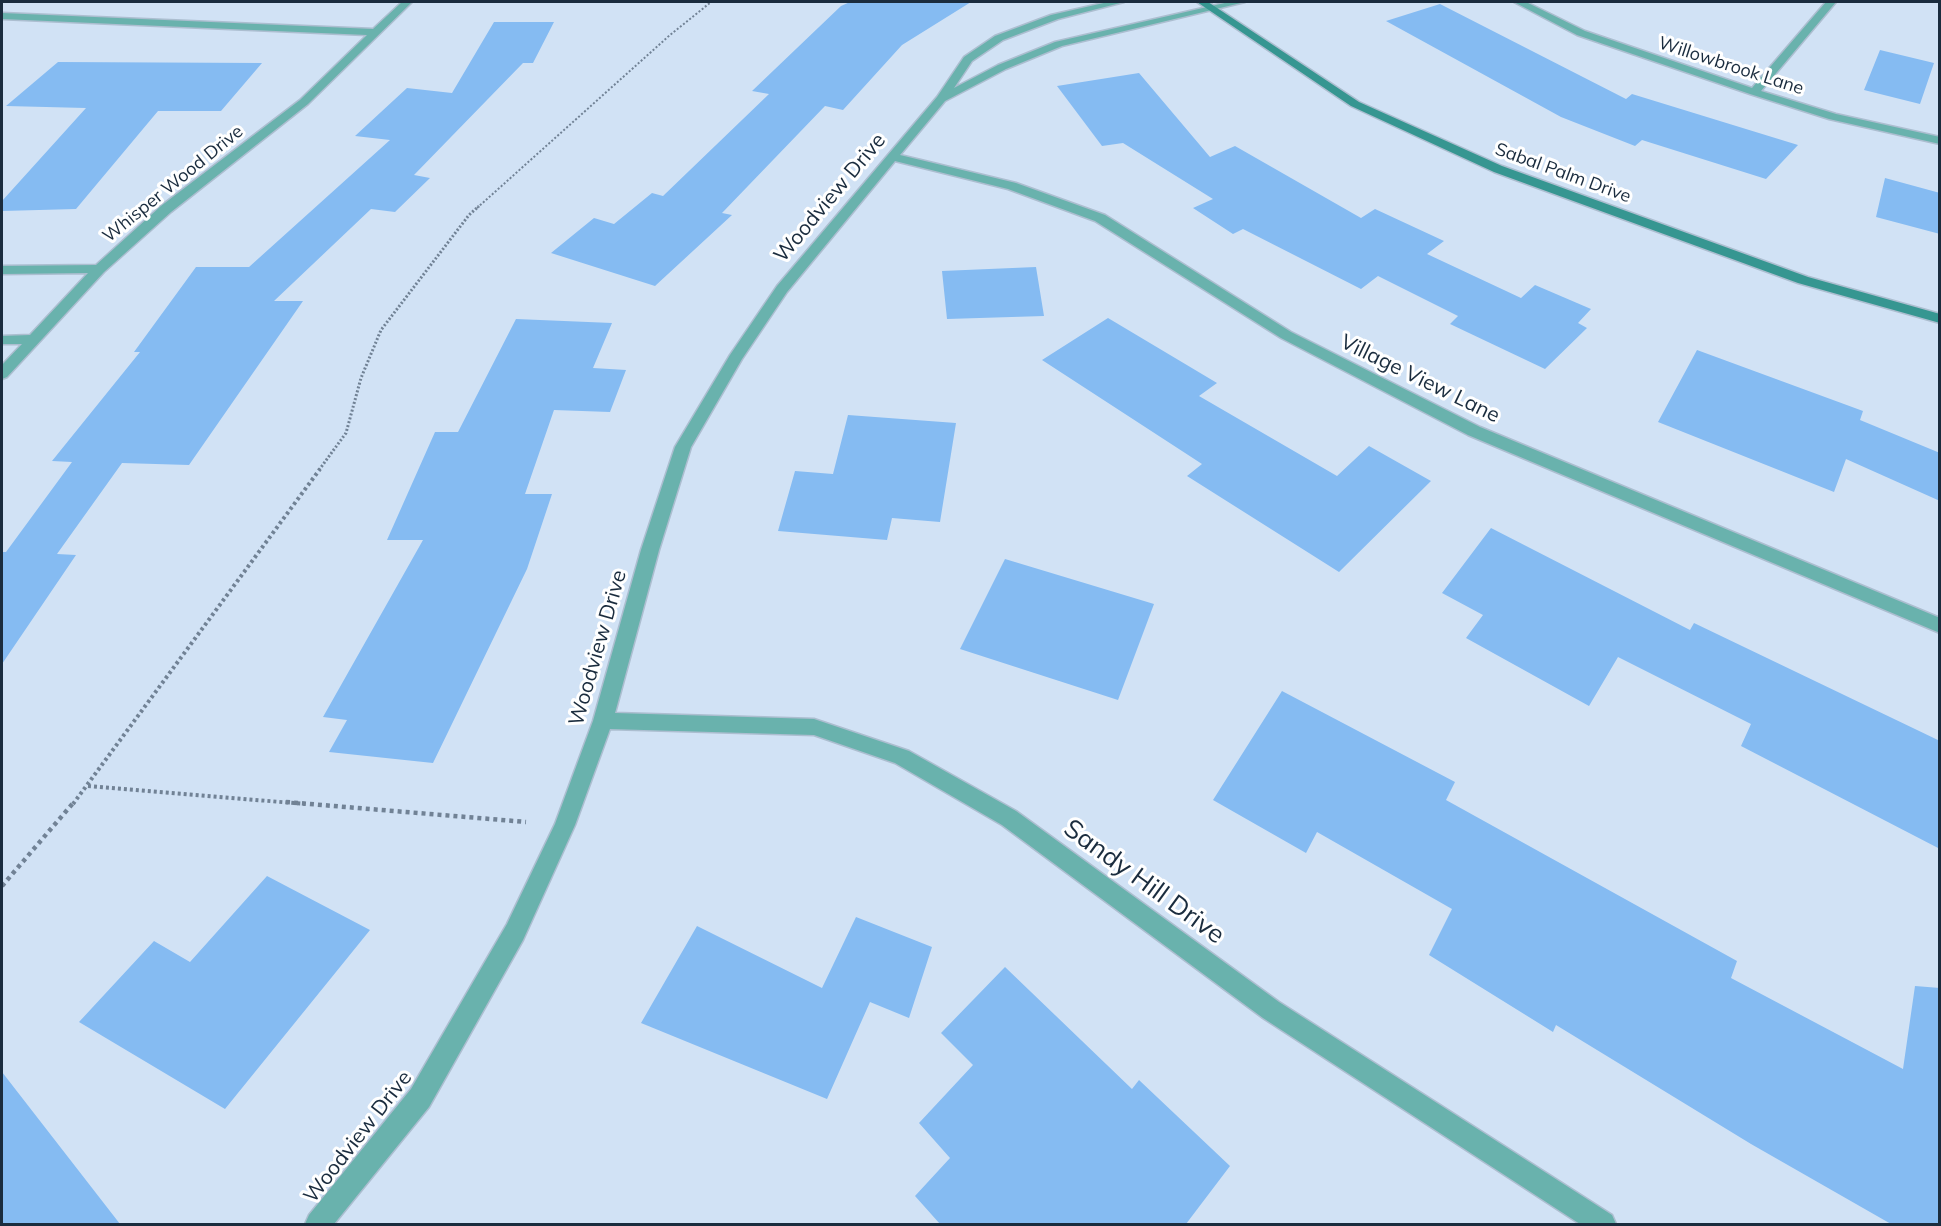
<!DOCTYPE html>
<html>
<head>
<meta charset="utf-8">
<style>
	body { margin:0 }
	#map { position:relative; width:1941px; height:1226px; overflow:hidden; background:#d1e2f5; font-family:Mulish,sans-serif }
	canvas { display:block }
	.frame { position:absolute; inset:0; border:3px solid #1a2c3e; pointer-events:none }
</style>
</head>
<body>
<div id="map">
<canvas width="1941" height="1226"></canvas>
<div class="frame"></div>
</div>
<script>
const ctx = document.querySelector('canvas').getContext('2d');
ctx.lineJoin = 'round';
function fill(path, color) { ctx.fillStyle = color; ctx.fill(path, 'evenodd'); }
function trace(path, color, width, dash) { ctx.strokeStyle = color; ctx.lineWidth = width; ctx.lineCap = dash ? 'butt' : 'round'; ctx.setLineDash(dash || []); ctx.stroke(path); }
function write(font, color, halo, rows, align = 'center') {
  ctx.font = font + ' Mulish,sans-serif'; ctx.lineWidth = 6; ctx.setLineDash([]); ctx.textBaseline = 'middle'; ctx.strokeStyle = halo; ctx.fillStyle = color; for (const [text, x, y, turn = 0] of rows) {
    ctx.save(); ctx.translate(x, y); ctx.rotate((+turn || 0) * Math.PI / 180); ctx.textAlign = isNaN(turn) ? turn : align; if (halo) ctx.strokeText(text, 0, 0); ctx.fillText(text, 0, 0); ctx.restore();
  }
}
const building = new Path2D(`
	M 850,2 L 971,2 L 902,45 L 843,110 L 825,106 L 722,213 L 732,215 L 655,286 L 551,253 L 594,218 L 614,224 L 652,193 L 663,196 L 769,94 L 752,91 L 841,6 Z
	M 1440,4 L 1626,99 L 1632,94 L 1798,145 L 1766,179 L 1642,140 L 1635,146 L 1561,117 L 1386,21 Z
	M 494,22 L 554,22 L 533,63 L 523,63 L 414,175 L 430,178 L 395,212 L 371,209 L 274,301 L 303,301 L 189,465 L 122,463 L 57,554 L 76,555 L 2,664 L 2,552 L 6,552 L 72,462 L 52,461 L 140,352 L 134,352 L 196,267 L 249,267 L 390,140 L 355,136 L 407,88 L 452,93 Z
	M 1880,50 L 1934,63 L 1920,104 L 1864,90 Z
	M 58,62 L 262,63 L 221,111 L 158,111 L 76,209 L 2,211 L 2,201 L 86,108 L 6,106 Z
	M 1139,73 L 1210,157 L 1235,146 L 1361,218 L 1375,209 L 1444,241 L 1427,254 L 1521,298 L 1535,285 L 1591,309 L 1578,323 L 1587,328 L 1545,369 L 1450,324 L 1458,316 L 1378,276 L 1361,289 L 1243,229 L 1233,234 L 1193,208 L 1213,199 L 1123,143 L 1102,146 L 1057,86 Z
	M 1885,178 L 1940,193 L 1940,234 L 1876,217 Z
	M 1036,267 L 1044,316 L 947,319 L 942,271 Z
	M 1108,318 L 1217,383 L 1199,396 L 1337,476 L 1369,446 L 1431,481 L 1339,572 L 1187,476 L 1202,464 L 1042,360 Z
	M 516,319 L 612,323 L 593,368 L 626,370 L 610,412 L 554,410 L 525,494 L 552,494 L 527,569 L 433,763 L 329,752 L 347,720 L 323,717 L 423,540 L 387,540 L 435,432 L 458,432 Z
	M 1697,350 L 1863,411 L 1860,420 L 1940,453 L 1940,501 L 1846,459 L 1834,492 L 1658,422 Z
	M 848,415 L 956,423 L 940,522 L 892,518 L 887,540 L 778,531 L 795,471 L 833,474 Z
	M 1491,528 L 1690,630 L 1694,623 L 1940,741 L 1940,849 L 1741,746 L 1751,724 L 1618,657 L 1589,706 L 1466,638 L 1483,615 L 1442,593 Z
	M 1005,559 L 1154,604 L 1118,700 L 960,649 Z
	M 1282,691 L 1455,782 L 1446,800 L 1737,961 L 1731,978 L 1903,1069 L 1915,986 L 1940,988 L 1940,1224 L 1891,1224 L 1751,1144 L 1556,1025 L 1553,1032 L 1429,955 L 1452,909 L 1317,832 L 1306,853 L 1213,800 Z
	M 267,876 L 370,930 L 225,1109 L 79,1022 L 154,941 L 190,962 Z
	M 856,917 L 932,947 L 909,1018 L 870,1002 L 827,1099 L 641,1023 L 697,926 L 822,988 Z
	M 1005,967 L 1132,1089 L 1139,1080 L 1230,1166 L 1186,1224 L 940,1224 L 915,1196 L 950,1158 L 919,1123 L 973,1065 L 941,1033 Z
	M 2,1072 L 120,1224 L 2,1224 Z`);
const pathFar3 = new Path2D(`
	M 477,208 L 670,35 L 711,2`);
const pathFar2 = new Path2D(`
	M 319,470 L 346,433 L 361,378 L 381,330 L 469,215 L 479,206`);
const pathFar1 = new Path2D(`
	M 88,786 L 305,804
	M 73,804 L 320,469`);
const path = new Path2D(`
	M 286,802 L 526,822
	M 2,886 L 74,802`);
const street = new Path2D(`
	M 402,2 L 412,2 L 308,104 L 171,212 L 104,272 L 7,377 L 2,379 L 2,365 L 22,344 L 2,344 L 2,336 L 30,335 L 88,273 L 2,274 L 2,266 L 96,265 L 161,206 L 300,100 L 367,35 L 2,19 L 2,13 L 373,29 Z
	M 1108,2 L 1124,2 L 1058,19 L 1003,40 L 972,61 L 954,88 L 998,65 L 1055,42 L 1229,2 L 1245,2 L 1062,46 L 1006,69 L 945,101 L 900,155 L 1016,183 L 1105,215 L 1291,332 L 1480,427 L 1940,618 L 1940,633 L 1468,435 L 1281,338 L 1095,221 L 1008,189 L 895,161 L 787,292 L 742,359 L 691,447 L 659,550 L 615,713 L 814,719 L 909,751 L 1016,811 L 1279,1002 L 1612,1215 L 1616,1224 L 1580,1224 L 1263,1018 L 1002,825 L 895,763 L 814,735 L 610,729 L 575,825 L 523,940 L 429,1107 L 334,1224 L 305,1224 L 309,1215 L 411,1089 L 507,924 L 555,824 L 593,721 L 641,550 L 675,447 L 730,355 L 777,286 L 937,97 L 964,57 L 995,36 L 1051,15 Z
	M 1514,2 L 1526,2 L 1585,31 L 1752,88 L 1826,2 L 1836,2 L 1761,91 L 1836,114 L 1940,137 L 1940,144 L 1829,119 L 1750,94 L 1577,35 Z`);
const secondary = new Path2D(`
	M 1197,2 L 1208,2 L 1359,102 L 1502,166 L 1808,277 L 1940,314 L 1940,323 L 1798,283 L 1494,172 L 1351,106 Z`);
const farStreetnames = [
	["Willowbrook Lane",1731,66,18],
	["Sabal Palm Drive",1563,173,20],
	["Whisper Wood Drive",173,184,-39]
];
const streetNames = [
	["Woodview Drive",830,198,-50],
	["Village View Lane",1420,379,26],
	["Woodview Drive",598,648,-74],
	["Woodview Drive",358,1137,-52]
];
const nearStreetnames = [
	["Sandy Hill Drive",1144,882,36]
];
fill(building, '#85bbf2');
trace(street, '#acbed0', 3);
trace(secondary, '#acbed0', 3);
trace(pathFar3, '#718295', 2, [2, 2]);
trace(pathFar2, '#718295', 3, [2, 2]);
trace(pathFar1, '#718295', 4, [3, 3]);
trace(path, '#718295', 4.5, [4, 4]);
fill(street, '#69b2ad');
fill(secondary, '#369691');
write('18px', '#1a2c3e', '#fff', farStreetnames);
write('21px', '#1a2c3e', '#fff', streetNames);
write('26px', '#1a2c3e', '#fff', nearStreetnames);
</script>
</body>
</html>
